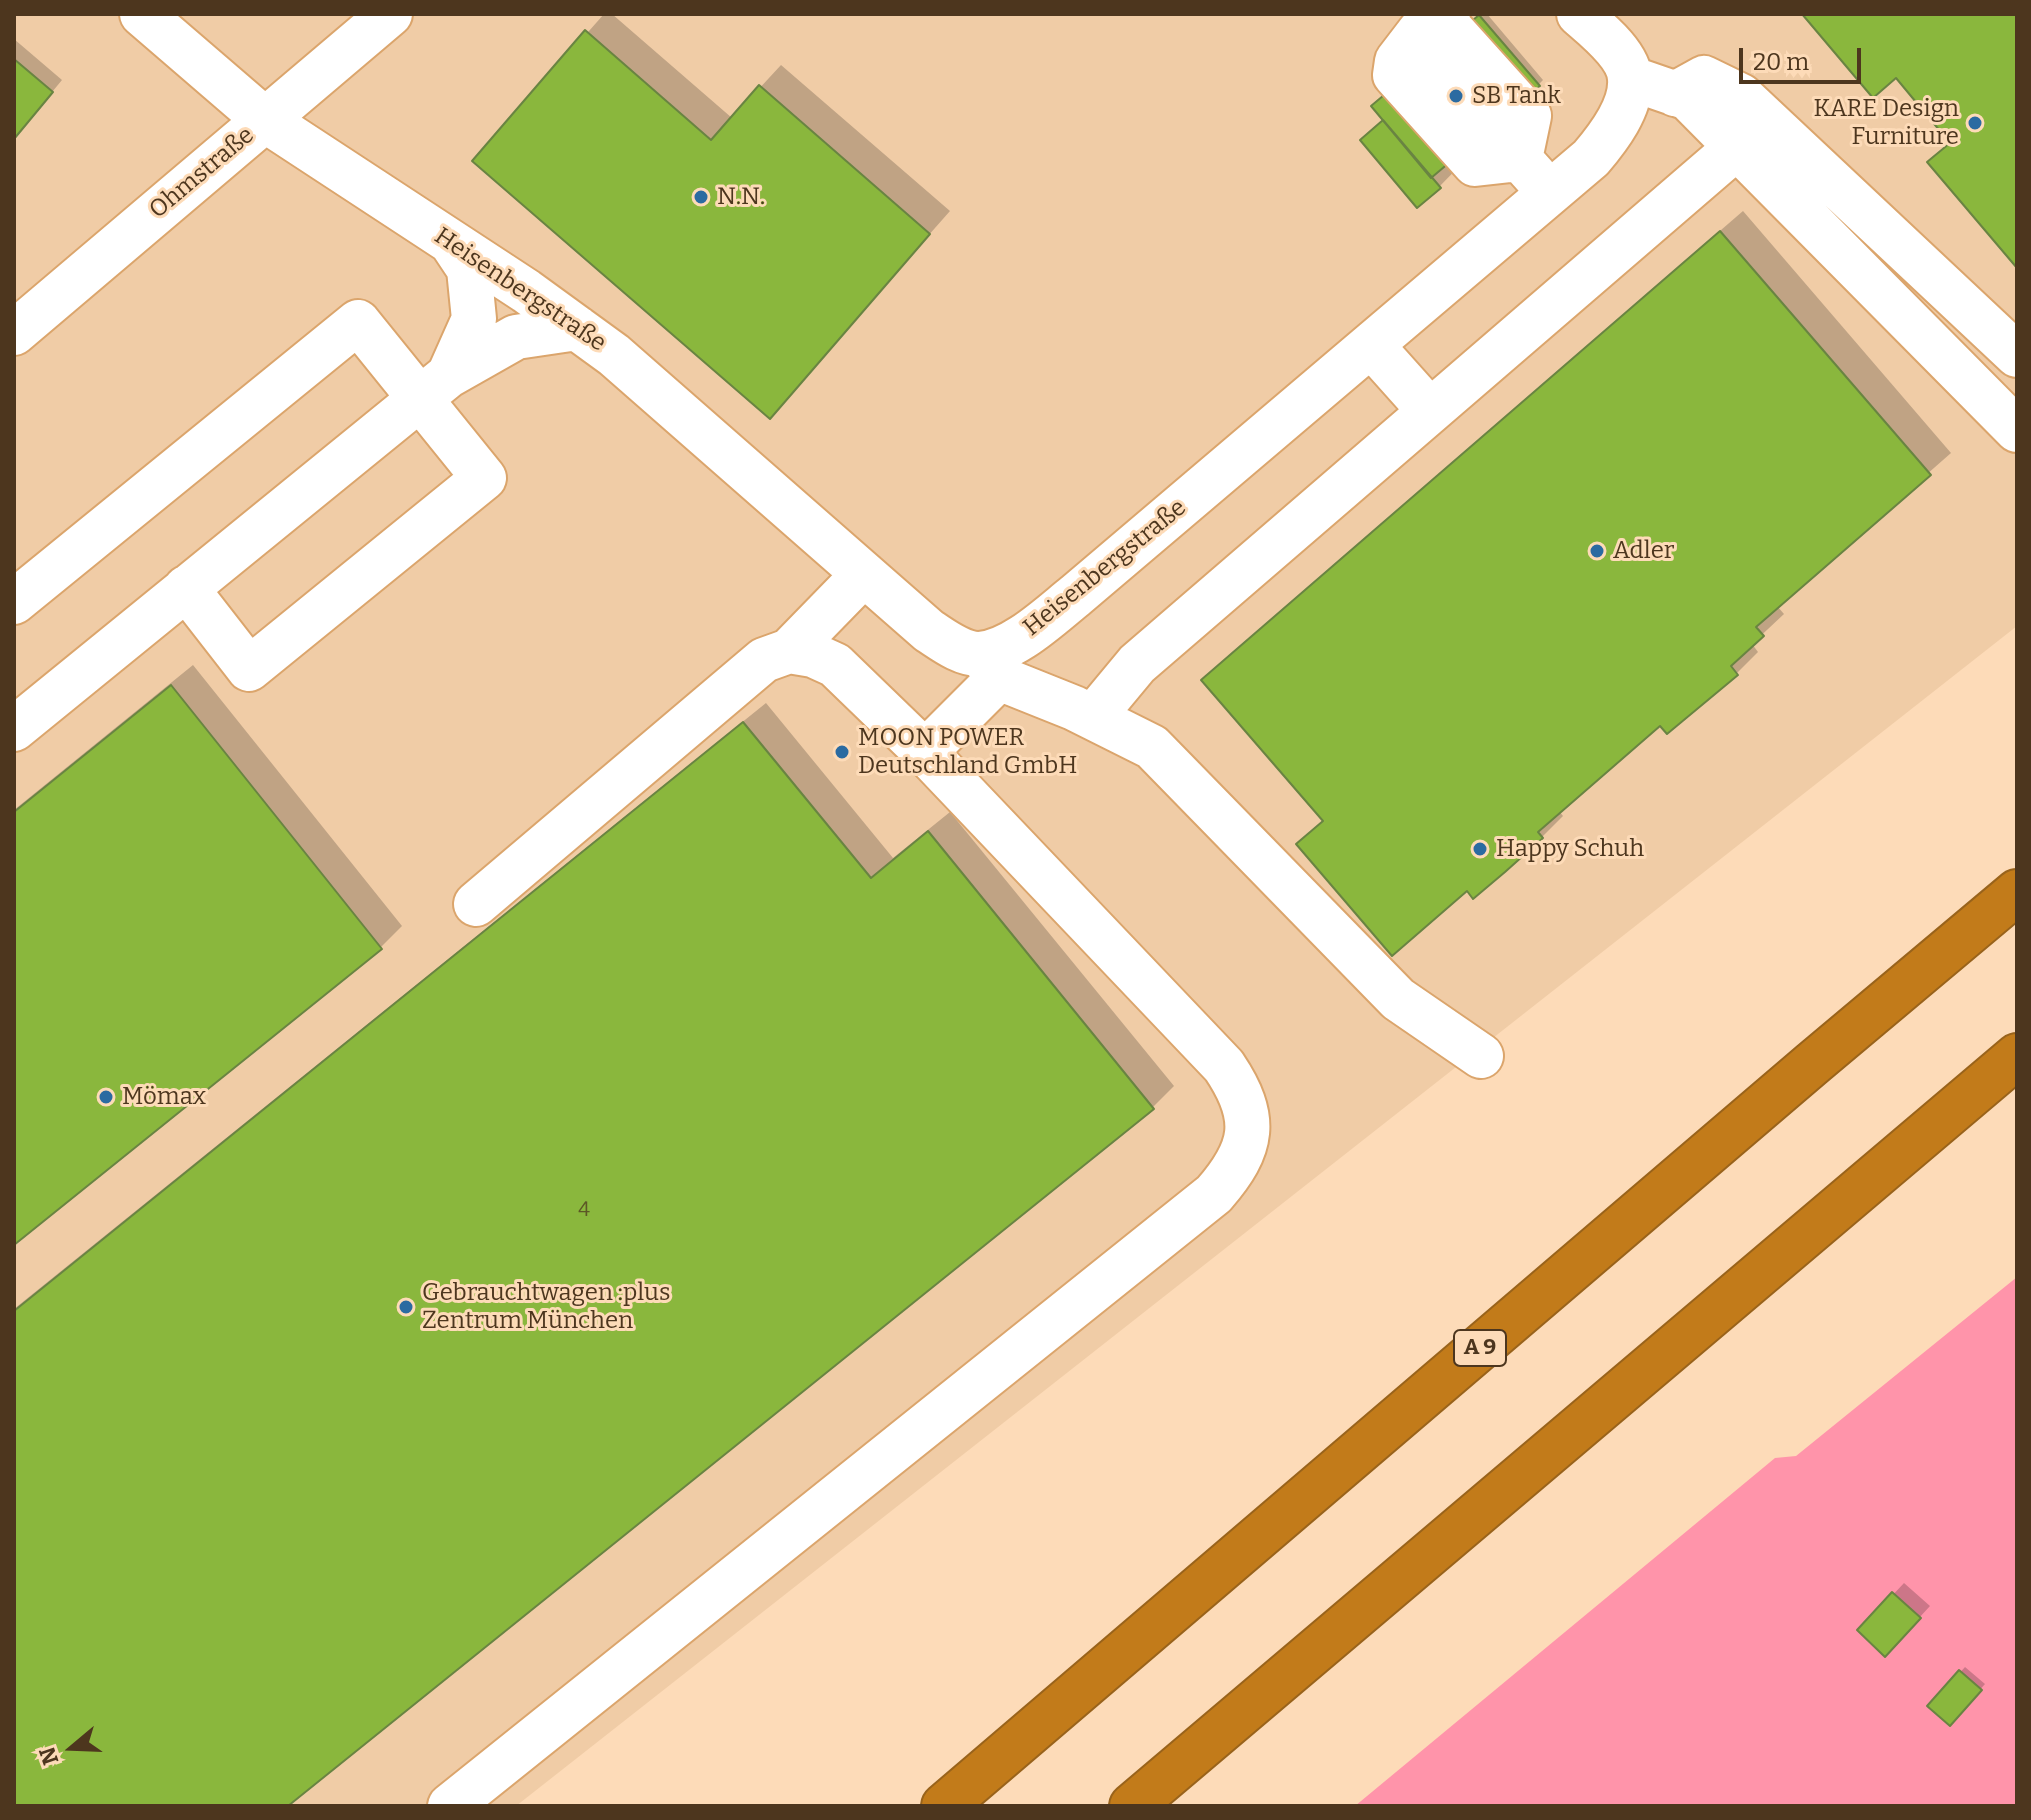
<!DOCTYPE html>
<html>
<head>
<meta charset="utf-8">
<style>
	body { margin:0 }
	#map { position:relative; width:2031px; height:1820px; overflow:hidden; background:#fddbb8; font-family:Bitter,serif }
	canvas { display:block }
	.frame { position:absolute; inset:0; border:16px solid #4d361e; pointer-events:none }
	.north { position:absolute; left:32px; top:1708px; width:80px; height:80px; -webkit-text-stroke:6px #fddbb8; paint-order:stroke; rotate:251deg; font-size:22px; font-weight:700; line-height:32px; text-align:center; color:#4d361e }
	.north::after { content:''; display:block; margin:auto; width:28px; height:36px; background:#4d361e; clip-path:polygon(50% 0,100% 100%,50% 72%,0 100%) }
	.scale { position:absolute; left:1739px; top:48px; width:122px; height:36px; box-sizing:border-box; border:4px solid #4d361e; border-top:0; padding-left:10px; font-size:24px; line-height:28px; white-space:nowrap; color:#4d361e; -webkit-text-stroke:6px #fddbb8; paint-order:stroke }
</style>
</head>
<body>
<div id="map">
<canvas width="2031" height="1820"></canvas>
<div class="frame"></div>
<div class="north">N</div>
<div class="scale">20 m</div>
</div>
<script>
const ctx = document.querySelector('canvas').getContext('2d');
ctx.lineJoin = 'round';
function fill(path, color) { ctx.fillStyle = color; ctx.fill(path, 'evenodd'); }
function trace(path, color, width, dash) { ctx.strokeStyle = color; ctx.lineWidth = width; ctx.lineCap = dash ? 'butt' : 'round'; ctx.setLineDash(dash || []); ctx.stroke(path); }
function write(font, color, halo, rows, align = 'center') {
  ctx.font = font + ' Bitter,serif'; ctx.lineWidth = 6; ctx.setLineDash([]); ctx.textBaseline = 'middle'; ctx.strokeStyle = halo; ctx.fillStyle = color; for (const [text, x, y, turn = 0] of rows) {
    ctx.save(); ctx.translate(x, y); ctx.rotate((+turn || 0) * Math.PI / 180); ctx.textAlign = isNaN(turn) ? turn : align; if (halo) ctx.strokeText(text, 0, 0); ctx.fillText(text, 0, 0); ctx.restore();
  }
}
const built = new Path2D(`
	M 14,14 L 2017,14 L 2017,626 L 516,1806 L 14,1806 Z`);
const green = new Path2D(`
	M 2017,1277 L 2017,1806 L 1355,1806 L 1775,1458 L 1796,1456 Z`);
const shadow = new Path2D(`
	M 604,14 L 612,14 L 732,118 L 781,65 L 950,211 L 769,416 L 475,160 Z
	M 1482,14 L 1487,14 L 1543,80 L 1439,187 L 1363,140 L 1385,119 L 1379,101 Z
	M 14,39 L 62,80 L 14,138 Z
	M 1743,211 L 1951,453 L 1777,606 L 1784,614 L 1752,644 L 1758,652 L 1737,673 L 1668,732 L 1661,723 L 1559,811 L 1563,816 L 1542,837 L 1467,888 L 1299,845 L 1324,820 L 1225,659 Z
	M 193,665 L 402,926 L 381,947 L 14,1242 L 14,810 Z
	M 766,703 L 893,858 L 950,812 L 1174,1086 L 1152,1108 L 284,1806 L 14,1806 L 14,1309 Z
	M 1904,1583 L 1930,1606 L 1896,1643 L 1860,1630 Z
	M 1965,1667 L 1985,1684 L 1950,1723 L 1930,1706 Z`);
const building = new Path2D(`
	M 1802,14 L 2017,14 L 2017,268 L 1927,162 L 1950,143 L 1896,78 L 1873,98 Z
	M 1479,15 L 1540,86 L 1431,178 L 1371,106 Z
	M 585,30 L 711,140 L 759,85 L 930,234 L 770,419 L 472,161 Z
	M 14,59 L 53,92 L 14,139 Z
	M 1383,120 L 1441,188 L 1417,208 L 1360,140 Z
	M 1720,231 L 1931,475 L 1756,627 L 1764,636 L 1731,666 L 1738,675 L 1667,734 L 1660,726 L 1538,832 L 1543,838 L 1505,872 L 1473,899 L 1467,891 L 1392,956 L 1296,844 L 1323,821 L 1201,680 Z
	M 171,685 L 382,949 L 14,1245 L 14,812 Z
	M 743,722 L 871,878 L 928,831 L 1154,1109 L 288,1806 L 14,1806 L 14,1311 Z
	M 1892,1592 L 1921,1618 L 1885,1657 L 1857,1630 Z
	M 1959,1670 L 1982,1690 L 1950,1726 L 1927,1706 Z`);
const minor = new Path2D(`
	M 142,14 L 265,120 L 526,291 L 614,355 L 929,631 C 943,640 962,655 980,654 C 1014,651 1050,616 1075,596 L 1591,158 C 1608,138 1632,107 1630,79 C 1629,54 1596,29 1579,14
	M 1433,14 L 1420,31 L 1423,51 L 1535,176
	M 1420,31 L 1397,61 L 1395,75 L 1475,164 L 1520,159 L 1529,116 L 1449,27 L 1447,14
	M 1630,78 L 1688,98 L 2017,430
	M 1675,94 L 1704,78 L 1741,96 L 2017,355
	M 14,333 L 390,14
	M 1371,345 L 1430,411
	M 449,375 L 474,319 L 469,269 L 451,242
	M 14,602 L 358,322 L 484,478 L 249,669 L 186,588
	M 789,651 L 864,574
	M 978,654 L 1009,682 L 1074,708 L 1152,747 L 1398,999 L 1481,1056
	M 1093,717 L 1137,664 L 1737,147
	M 14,729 L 449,375 L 516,337 L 577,328
	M 925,752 L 1002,675
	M 450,1806 L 1214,1194 C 1254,1148 1259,1118 1224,1066 L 925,752 L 835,665 L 813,655 L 789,651 L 764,660 L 476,904`);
const highway = new Path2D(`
	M 944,1806 L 1812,1064 L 2017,892
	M 1132,1806 L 2017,1056`);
const markers = [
	[1456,96,8,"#2b6ba1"],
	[1975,123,8,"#2b6ba1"],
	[701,197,8,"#2b6ba1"],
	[1597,551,8,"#2b6ba1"],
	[842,752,8,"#2b6ba1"],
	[1480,849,8,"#2b6ba1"],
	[106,1097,8,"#2b6ba1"],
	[406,1307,8,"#2b6ba1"]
];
const numberNames = [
	["4",584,1210]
];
const shields = [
	[1480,1348,52]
];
const shieldNames = [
	["A 9",1480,1348]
];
const poiNames = [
	["SB Tank",1472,96],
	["KARE Design",1959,109,"right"],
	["Furniture",1959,137,"right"],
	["N.N.",717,197],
	["Adler",1613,551],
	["MOON POWER",858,738],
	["Deutschland GmbH",858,766],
	["Happy Schuh",1496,849],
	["Mömax",122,1097],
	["Gebrauchtwagen :plus",422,1293],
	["Zentrum München",422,1321]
];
const streetNames = [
	["Ohmstraße",202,173,-40],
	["Heisenbergstraße",520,290,34],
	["Heisenbergstraße",1105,568,-39]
];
fill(built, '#f0cca6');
fill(green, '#ff94aa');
fill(shadow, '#0003');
fill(building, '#8ab73d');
trace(building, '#698442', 2);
trace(minor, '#dba56c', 48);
trace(highway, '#99631b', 48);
trace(minor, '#fff', 44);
trace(highway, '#c27b1a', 44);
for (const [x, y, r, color] of markers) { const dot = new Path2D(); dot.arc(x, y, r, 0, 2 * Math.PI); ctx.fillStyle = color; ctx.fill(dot); trace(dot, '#fddbb8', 3); }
write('20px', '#5c5626', null, numberNames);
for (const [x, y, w] of shields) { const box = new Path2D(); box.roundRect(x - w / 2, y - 18, w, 36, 6); ctx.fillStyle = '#fddbb8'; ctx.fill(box); trace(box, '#4d361e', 2); }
write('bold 22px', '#4d361e', null, shieldNames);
write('24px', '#4d361e', '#fddbb8', poiNames, 'left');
write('24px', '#4d361e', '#fddbb8', streetNames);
</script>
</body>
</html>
